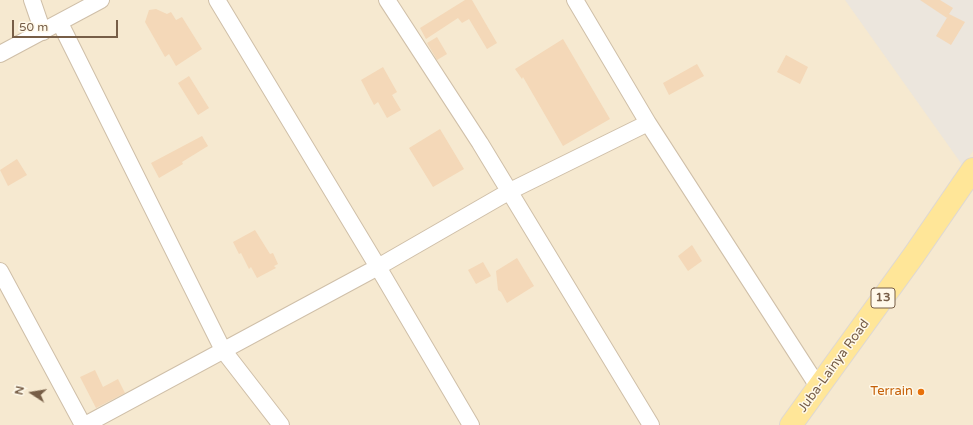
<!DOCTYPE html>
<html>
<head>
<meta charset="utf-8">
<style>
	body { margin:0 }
	#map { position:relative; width:973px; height:425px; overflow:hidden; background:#fdf6e2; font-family:"Varela Round",sans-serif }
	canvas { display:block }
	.north { position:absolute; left:12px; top:373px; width:40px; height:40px; -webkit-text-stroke:3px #fff9ea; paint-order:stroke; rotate:282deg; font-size:11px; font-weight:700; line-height:16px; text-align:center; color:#775e47 }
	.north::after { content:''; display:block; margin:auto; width:14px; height:18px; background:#775e47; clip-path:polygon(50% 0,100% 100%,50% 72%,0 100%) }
	.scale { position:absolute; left:12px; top:20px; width:106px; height:18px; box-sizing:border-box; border:2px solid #775e47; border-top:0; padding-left:5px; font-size:12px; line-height:14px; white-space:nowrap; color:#775e47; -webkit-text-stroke:3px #fff9ea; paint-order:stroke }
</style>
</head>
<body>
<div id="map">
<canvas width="973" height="425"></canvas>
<div class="north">N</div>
<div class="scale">50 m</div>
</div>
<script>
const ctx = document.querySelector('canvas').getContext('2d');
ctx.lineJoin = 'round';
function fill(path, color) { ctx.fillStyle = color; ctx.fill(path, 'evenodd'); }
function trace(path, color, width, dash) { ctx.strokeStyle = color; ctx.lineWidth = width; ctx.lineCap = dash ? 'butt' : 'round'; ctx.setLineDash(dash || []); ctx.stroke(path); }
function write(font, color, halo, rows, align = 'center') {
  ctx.font = font + ' "Varela Round",sans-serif'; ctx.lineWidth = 3; ctx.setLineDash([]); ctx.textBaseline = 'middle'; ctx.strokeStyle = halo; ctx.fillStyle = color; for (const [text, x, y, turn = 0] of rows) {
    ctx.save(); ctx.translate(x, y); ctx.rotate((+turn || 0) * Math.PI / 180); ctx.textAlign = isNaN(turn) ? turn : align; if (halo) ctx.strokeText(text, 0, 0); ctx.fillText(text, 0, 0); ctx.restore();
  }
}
const residential = new Path2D(`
	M 0,0 L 973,0 L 973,425 L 0,425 Z`);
const industrial = new Path2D(`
	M 845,0 L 973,0 L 973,151 L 963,166 Z`);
const building = new Path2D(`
	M 465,0 L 472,0 L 497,43 L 487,49 L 469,19 L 462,23 L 458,18 L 426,39 L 420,28 Z
	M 920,0 L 940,0 L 953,8 L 949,14 L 965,22 L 951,45 L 936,36 L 948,16 L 947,18 Z
	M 156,9 L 167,14 L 171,12 L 176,20 L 182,17 L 202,49 L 176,66 L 169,54 L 165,57 L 145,22 L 149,10 Z
	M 437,37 L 447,54 L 437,60 L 427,43 Z
	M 563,39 L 610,119 L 563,146 L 523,77 L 522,79 L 515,69 Z
	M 786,55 L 808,67 L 800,84 L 777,72 Z
	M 697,64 L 704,76 L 669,95 L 663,83 Z
	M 383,67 L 397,92 L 392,95 L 401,110 L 387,118 L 378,102 L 374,105 L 361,80 Z
	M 189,76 L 209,108 L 198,115 L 178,83 Z
	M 440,129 L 464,169 L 433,187 L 409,148 Z
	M 202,136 L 208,146 L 182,162 L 183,164 L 159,178 L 151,163 Z
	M 17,159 L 27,175 L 8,186 L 0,170 Z
	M 255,230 L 270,254 L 273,253 L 278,264 L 274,266 L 276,268 L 257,278 L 251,267 L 249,269 L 241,253 L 239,254 L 233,242 Z
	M 692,245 L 702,261 L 688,271 L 678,256 Z
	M 517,258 L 534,286 L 507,303 L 501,292 L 498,290 L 496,271 Z
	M 483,262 L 491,276 L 476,284 L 468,270 Z
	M 95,370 L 103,387 L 118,379 L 125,393 L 96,408 L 80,377 Z`);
const minor = new Path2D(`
	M 32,0 L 43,32
	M 217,0 L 378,267 L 471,425
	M 387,0 L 480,143 L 651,425
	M 575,0 L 648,123
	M 60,23 L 223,350 L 281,425
	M 0,54 L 101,0
	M 0,271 L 83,425
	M 85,425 L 378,267 L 510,191 L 648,123 L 819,388`);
const primary = new Path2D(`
	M 791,425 L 914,255 L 973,169`);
const markers = [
	[921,392,4,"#e8710a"]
];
const shields = [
	[883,298,24]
];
const shieldNames = [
	["13",883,298]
];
const streetNames = [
	["Juba-Lainya Road",834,366,-54]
];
const foodNames = [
	["Terrain",913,392]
];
fill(residential, '#f6e9d0');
fill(industrial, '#ece6dd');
fill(building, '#f4d8b8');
trace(minor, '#cfbfa8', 18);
trace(primary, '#ded8d3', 24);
trace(minor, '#fff', 16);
trace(primary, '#ffe698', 22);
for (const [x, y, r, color] of markers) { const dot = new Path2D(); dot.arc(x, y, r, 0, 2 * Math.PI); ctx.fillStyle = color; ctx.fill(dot); trace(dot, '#fff9ea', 1.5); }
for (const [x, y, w] of shields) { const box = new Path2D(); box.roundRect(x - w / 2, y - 10, w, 20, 3); ctx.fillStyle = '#fff9ea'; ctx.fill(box); trace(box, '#775e47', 1); }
write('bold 12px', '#775e47', null, shieldNames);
write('13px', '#775e47', '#fff9ea', streetNames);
write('13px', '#c56008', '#fff9ea', foodNames, 'right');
</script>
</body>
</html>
